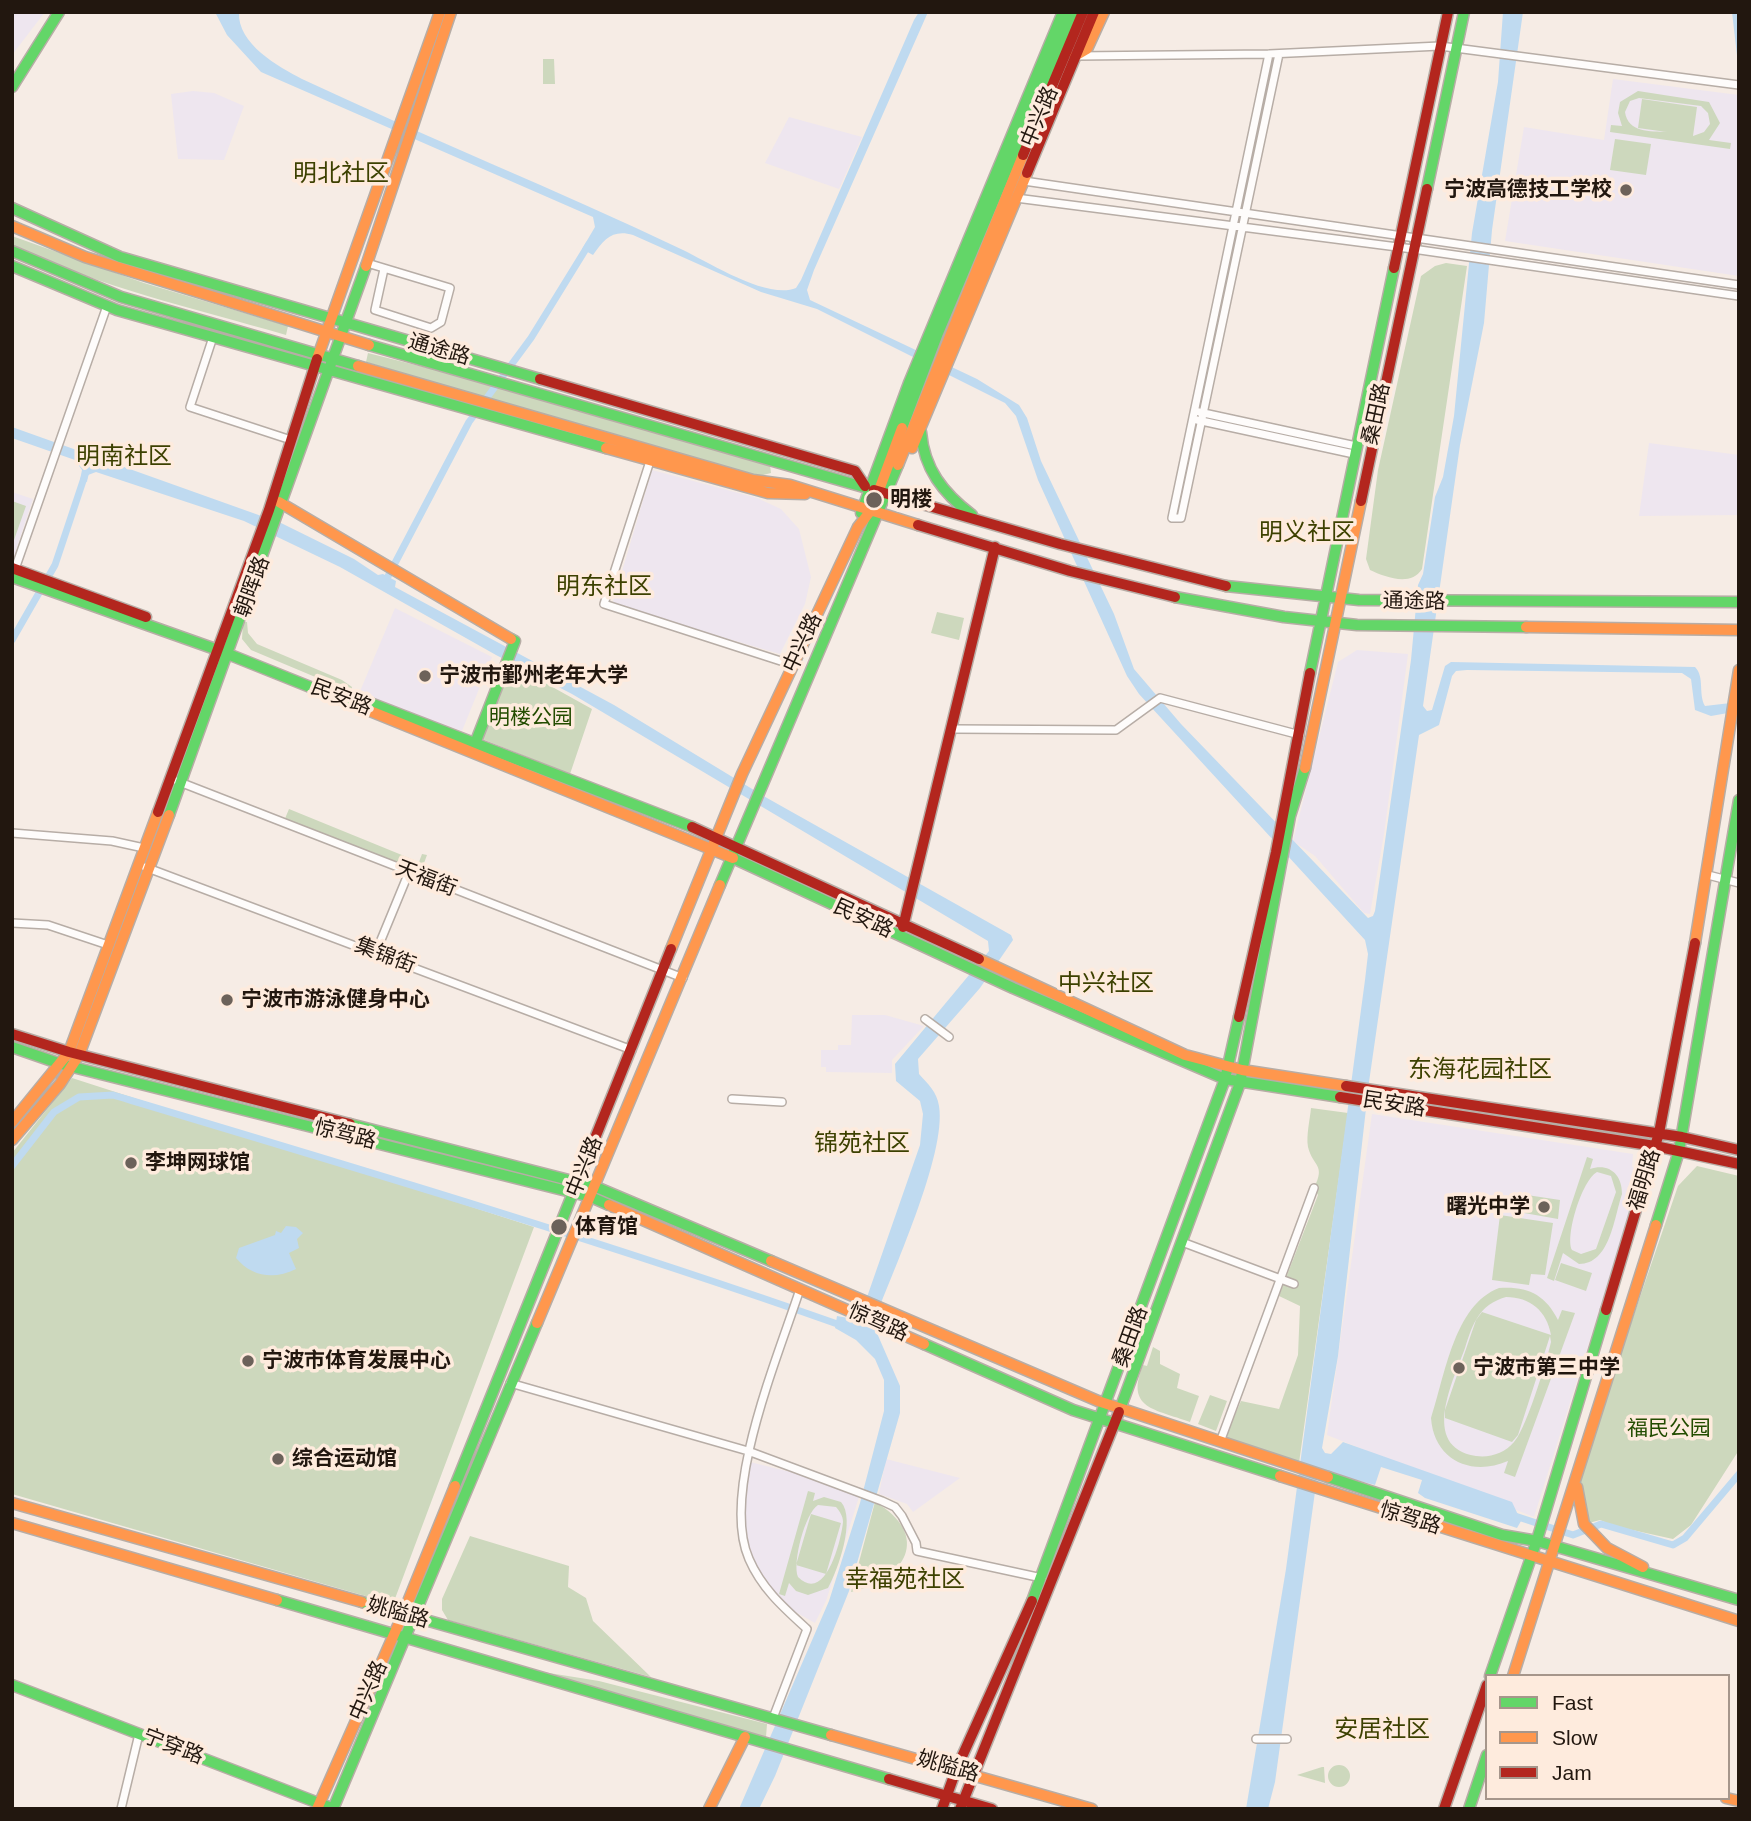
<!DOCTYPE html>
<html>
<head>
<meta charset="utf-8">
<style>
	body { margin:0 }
	#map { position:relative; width:1751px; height:1821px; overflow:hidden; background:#f6ece5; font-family:Arial,sans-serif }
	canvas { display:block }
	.frame { position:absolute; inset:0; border:14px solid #22170f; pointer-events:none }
	.legend { position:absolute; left:1485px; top:1674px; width:245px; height:126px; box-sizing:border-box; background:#feebdd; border:2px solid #a6968b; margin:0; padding:9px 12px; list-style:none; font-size:21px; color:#22170f }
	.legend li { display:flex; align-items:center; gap:14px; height:35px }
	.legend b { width:35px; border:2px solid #a6968b }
</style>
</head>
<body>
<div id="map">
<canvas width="1751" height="1821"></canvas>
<div class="frame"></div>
<ul class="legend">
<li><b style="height:9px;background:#63d668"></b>Fast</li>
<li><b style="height:9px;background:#ff974d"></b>Slow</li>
<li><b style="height:9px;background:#b3261e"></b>Jam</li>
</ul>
</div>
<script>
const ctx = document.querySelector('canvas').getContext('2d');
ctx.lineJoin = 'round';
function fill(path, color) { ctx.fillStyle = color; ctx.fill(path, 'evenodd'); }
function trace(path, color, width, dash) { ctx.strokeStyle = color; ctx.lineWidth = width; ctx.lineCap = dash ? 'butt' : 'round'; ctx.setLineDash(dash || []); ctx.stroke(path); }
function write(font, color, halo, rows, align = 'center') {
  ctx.font = font + ' Arial,"Noto Sans SC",sans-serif'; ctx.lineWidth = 7; ctx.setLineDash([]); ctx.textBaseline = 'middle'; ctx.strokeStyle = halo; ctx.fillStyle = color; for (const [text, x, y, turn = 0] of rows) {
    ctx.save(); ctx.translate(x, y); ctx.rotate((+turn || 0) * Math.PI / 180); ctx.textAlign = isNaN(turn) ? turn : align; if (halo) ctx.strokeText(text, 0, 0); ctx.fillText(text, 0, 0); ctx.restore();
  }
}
const education = new Path2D(`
	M 12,12 L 45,12 L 12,55 Z
	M 1613,79 L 1739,95 L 1739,276 L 1505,241 L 1524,127 L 1604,140 Z
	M 193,91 L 214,93 L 244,106 L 224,160 L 178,159 L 171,94 Z
	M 789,117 L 862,137 L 839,189 L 765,163 Z
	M 1649,443 L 1739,455 L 1739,515 L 1639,516 Z
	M 652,470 L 757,498 L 781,509 L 799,529 L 811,577 L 805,604 L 780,654 L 612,605 Z
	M 12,492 L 33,499 L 12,562 Z
	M 395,608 L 492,657 L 462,731 L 358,696 Z
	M 1357,650 L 1408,654 L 1384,834 L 1370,914 L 1364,913 L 1315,856 L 1293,841 L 1338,662 Z
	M 852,1015 L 885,1015 L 924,1026 L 892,1060 L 892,1073 L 826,1072 L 826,1067 L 821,1067 L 821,1050 L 838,1050 L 838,1045 L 851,1045 Z
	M 1372,1114 L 1633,1154 L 1632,1167 L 1644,1168 L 1534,1517 L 1327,1435 Z
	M 886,1459 L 960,1478 L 913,1512 L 907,1504 L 879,1494 Z
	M 746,1461 L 827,1481 L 859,1497 L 826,1601 L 815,1623 L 776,1601 L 749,1559 L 740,1526 Z`);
const green = new Path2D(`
	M 543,59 L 554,59 L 555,84 L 543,84 Z
	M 1638,91 L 1709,102 L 1720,123 L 1709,140 L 1731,143 L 1730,149 L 1610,132 L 1611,125 L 1622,126 L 1618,113 L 1620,102 ZM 1639,98 L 1701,106 L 1708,113 L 1710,124 L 1704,132 L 1693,136 L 1697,107 L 1642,99 L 1638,128 L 1667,132 C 1650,131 1628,133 1625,112 L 1630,101 Z
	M 1615,139 L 1651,144 L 1646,175 L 1610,170 Z
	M 12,236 L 144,283 L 288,326 L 286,335 C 190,307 104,289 12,245 Z
	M 1446,263 L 1467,266 L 1422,569 C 1411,587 1385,577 1370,570 L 1366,559 L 1378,470 L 1421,276 L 1435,266 Z
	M 368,353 L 471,379 L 770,465 L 771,473 L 759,476 L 413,376 L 366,362 Z
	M 12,501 L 26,506 L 14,540 L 12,539 Z
	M 937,612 L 964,618 L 959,640 L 931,633 Z
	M 243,622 L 247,622 L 248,633 L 257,644 L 342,680 L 352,687 L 351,692 L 251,650 L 242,639 Z
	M 511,664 L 592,709 L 570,774 L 482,739 Z
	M 289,809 L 419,862 L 422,854 L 427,855 L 420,874 L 284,821 Z
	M 72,1078 L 534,1227 L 393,1604 L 12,1494 L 12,1153 Z
	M 1311,1108 L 1348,1113 L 1299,1463 L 1232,1443 L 1226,1435 L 1241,1401 L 1279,1409 L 1298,1355 L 1300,1306 L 1279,1296 L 1318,1195 L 1314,1188 C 1326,1164 1313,1167 1308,1147 C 1306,1136 1310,1119 1311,1108 Z
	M 1587,1157 L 1593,1159 L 1590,1169 C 1609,1163 1622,1174 1622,1194 C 1614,1218 1610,1264 1579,1264 L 1563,1253 L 1554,1281 L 1547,1278 ZM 1597,1172 L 1611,1176 L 1616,1192 L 1596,1249 L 1581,1254 L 1572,1250 C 1565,1236 1582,1180 1597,1172 Z
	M 1697,1166 L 1739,1176 L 1739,1450 L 1691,1525 L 1673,1539 L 1614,1526 L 1600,1520 L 1585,1524 L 1577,1481 L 1678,1186 Z
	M 1527,1195 L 1560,1200 L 1558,1219 L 1524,1213 Z
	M 1500,1215 L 1553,1223 L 1545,1275 L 1531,1274 L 1529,1285 L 1492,1280 Z
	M 1561,1263 L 1592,1273 L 1586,1291 L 1555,1280 Z
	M 1499,1288 C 1527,1286 1545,1294 1558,1320 L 1562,1310 L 1575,1313 L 1515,1477 L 1504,1473 L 1508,1461 C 1471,1477 1434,1460 1431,1418 C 1445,1376 1454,1305 1499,1288 ZM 1506,1297 C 1530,1297 1547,1311 1551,1335 L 1482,1312 L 1476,1320 L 1445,1410 L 1445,1418 L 1512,1442 L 1518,1435 L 1550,1336 L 1551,1342 C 1547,1360 1526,1430 1514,1442 C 1505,1453 1490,1458 1476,1456 C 1419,1447 1454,1379 1465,1348 C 1473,1323 1479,1305 1506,1297 Z
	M 1153,1347 L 1160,1351 L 1160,1364 L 1180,1374 L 1177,1388 L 1199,1396 L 1190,1422 C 1155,1409 1125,1409 1143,1365 L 1147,1366 Z
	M 1210,1395 L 1227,1401 L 1216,1431 L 1198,1424 Z
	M 808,1491 L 815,1493 L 813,1501 L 824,1497 L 841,1502 C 856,1519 838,1570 828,1588 L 808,1595 L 796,1591 L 789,1583 L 785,1596 L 779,1594 ZM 818,1505 L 836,1507 C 840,1512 843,1516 843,1522 C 841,1542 825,1604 798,1577 C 792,1563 805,1513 818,1505 Z
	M 875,1502 C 932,1535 906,1580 851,1592 Z
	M 811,1514 L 841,1523 L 826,1574 L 796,1565 Z
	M 470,1536 L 569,1566 L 568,1587 L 586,1598 L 593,1621 L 651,1677 L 448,1620 L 442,1610 L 442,1599 Z
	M 543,1672 L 599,1681 L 767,1724 L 766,1737 L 592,1689 Z
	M1328 1776a11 11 0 1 1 22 0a11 11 0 1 1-22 0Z
	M 1324,1767 L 1325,1783 L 1297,1775 L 1322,1767 Z`);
const water = new Path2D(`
	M 215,12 L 239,12 C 237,44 279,67 302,79 C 428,138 557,190 683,250 C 710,263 768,300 796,288 L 801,280 L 914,20 L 919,12 L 928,12 L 814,270 L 807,290 L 810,300 L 977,379 L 1019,405 L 1027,418 L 1041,461 L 1114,614 L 1134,669 L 1181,724 L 1368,918 L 1373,916 L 1375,911 L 1411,660 L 1418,585 L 1423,574 L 1435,497 L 1443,477 L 1454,416 L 1472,233 L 1498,82 L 1503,12 L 1523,12 L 1492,230 L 1484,323 L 1460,445 L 1423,706 L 1427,711 L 1432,710 L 1445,666 L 1451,662 L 1695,667 C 1705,677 1698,694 1705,706 L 1739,702 L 1739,711 L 1711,716 L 1695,710 L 1691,679 L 1682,673 L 1467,670 L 1456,671 L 1452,676 L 1439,725 L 1419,735 L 1369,1082 L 1338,1356 L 1322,1448 L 1325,1453 L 1331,1454 L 1343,1442 L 1512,1502 L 1521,1521 L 1517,1528 L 1425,1498 L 1418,1493 L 1422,1480 L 1381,1467 L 1375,1485 L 1318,1470 L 1275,1782 L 1268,1809 L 1246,1809 L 1286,1569 L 1365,980 L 1368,954 L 1365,940 L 1139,694 L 1127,676 L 1038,480 L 1016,416 L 1005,403 L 817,309 L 761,292 L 633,235 C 613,229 604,239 593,255 L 582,249 L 595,227 L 593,217 L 261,72 L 227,35 Z
	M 1732,12 L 1739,12 L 1739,73 Z
	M 12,427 L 281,523 L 354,559 L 378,575 L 383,574 L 396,581 L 395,587 L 614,705 L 767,798 L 1011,935 L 1013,940 L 980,988 L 918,1059 L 919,1074 C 928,1084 937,1092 939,1106 C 947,1154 891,1275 873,1324 L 900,1386 L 900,1413 L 849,1591 L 775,1776 L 759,1809 L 739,1809 L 829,1601 L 860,1503 L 884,1411 L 884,1380 L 875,1359 L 856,1340 L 835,1328 L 837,1316 L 859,1320 L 920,1145 L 923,1114 L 920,1101 L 896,1081 L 895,1064 L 989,951 L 988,941 L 572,694 L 496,655 L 340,567 L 244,521 L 96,472 L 88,475 L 87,482 L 80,480 L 82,470 L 75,460 L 12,438 Z
	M 286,1226 L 296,1227 L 303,1233 L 297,1239 L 299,1248 L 289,1253 L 296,1269 C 274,1280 252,1277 236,1258 L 239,1248 L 275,1235 L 276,1231 L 281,1233 Z`);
const canal = new Path2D(`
	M 384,584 L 469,422 L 531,338 L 589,244
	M 12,640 L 55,565 L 86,472
	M 12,1166 L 54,1112 L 79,1097 L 113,1095 C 357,1168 602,1241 843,1326
	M 1512,1515 L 1573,1535 L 1601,1524 L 1673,1545 L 1685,1538 L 1739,1474`);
const street = new Path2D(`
	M 1269,54 L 1172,518 L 1181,518 L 1279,54
	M 1077,56 L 1269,54 L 1440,46 L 1739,85
	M 1024,181 L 1739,285
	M 1016,198 L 1413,249 L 1739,296
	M 367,263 L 450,288 L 441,322 L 431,328 L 375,310 L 384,269
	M 213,337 L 190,407 L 291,440
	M 1199,412 L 1356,446
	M 1197,420 L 1354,454
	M 651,458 L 604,604 L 793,665
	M 15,569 L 107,306
	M 953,729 L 1116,730 L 1160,698 L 1300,735
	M 177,781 L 683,978
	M 12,833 L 112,841 L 144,848
	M 145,867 L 632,1050
	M 1708,875 L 1739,883
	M 12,923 L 48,925 L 108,945
	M 376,952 L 409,872
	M 925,1019 L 949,1037
	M 732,1099 L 782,1102
	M 1182,1242 L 1294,1284
	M 510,1383 L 748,1451 L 882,1501 L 895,1507 L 902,1516 L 916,1543 L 917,1551 L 1042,1578
	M 1220,1442 L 1314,1188
	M 773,1718 L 807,1629 C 784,1608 762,1589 749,1559 C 720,1493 778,1357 800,1289
	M 1256,1739 L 1287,1739
	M 121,1809 L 139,1734`);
const fast = new Path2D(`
	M 12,87 L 59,12
	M 1427,189 L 1464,12
	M 12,208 L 120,257 L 540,379
	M 12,251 L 121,297 L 358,366
	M 12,266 L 117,310 L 606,448
	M 369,345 L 874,490
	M 902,428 L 938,333 L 1073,12
	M 921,432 C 924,469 943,493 972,515
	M 861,513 L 909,383 L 1063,12
	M 12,577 L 218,650 L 365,709
	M 1226,586 L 1359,600 L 1739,602
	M 1175,597 L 1284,617 L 1357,625 L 1526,627
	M 1310,673 L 1394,268
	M 360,699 L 692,827
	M 476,741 L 515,641 L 511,639
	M 169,815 L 366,266
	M 733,858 L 1013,988 L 1225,1079 L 1340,1097
	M 720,885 L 898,465
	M 12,1047 L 61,1064 L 591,1197 L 609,1205
	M 350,1124 L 596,1187 L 771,1261
	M 1656,1225 L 1679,1151 L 1739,800
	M 924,1344 L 1073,1410 L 1280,1476
	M 1119,1412 L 1240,1083 L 1290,816 L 1305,768
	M 1328,1477 L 1502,1535 L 1537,1541 L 1739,1600
	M 455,1486 L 573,1193
	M 277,1600 L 889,1779
	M 1032,1601 L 1225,1079 L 1239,1017
	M 362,1602 L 831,1735
	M 1490,1676 L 1537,1540 L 1606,1310
	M 12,1685 L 334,1809
	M 333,1809 L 537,1323
	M 1469,1809 L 1487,1755`);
const slow = new Path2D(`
	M 1075,56 L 1087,49 L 1104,12
	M 12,226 L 85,257 L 369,345
	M 366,266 L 451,12
	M 317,359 L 440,12
	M 358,366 L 753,480 L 790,485 L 918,525
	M 606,448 L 768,493 L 805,494
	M 912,448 L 1027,173
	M 898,465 L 1023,155
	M 279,502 L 511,639
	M 1526,627 L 1739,630
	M 365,709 L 733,858
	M 1305,768 L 1361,501
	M 1695,943 L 1739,670
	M 671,949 L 742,774 L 858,527 L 872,509 L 902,428
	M 979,959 L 1185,1055 L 1242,1070 L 1346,1086
	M 12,1122 L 69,1052 L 158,812
	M 12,1140 L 60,1084 L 79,1055 L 169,815
	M 609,1205 L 924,1344
	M 771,1261 L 1098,1401 L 1328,1477
	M 537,1323 L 720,885
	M 1280,1476 L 1739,1621
	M 1577,1487 L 1584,1524 L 1607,1548 L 1643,1567
	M 12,1503 L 362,1602
	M 12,1523 L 277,1600
	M 1513,1676 L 1656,1225
	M 831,1735 L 1092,1809
	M 1726,1798 L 1739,1801
	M 317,1809 L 403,1614 L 455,1486
	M 709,1809 L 745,1737`);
const jam = new Path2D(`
	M 1023,155 L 1083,12
	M 1027,173 L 1094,12
	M 1394,268 L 1448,12
	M 540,379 L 855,471 L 865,486
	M 874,490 L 1060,544 L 1226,586
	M 1361,501 L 1427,189
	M 918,525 L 1070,571 L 1175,597
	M 12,568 L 146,617
	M 158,812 L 269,510 L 317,359
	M 692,827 L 979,959
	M 903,927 L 995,547
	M 1239,1017 L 1276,852 L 1310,673
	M 12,1034 L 69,1052 L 350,1124
	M 1346,1086 L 1682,1137 L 1739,1150
	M 1340,1097 L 1655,1146 L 1739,1164
	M 573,1193 L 671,949
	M 1606,1310 L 1659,1133 L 1695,943
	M 889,1779 L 992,1809
	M 942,1809 L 956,1770 L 1032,1601
	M 960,1809 L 1119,1412
	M 1444,1809 L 1487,1685`);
const markers = [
	[1626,190,7,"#6c625a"],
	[874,500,9,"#6c625a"],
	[425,676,7,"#6c625a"],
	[227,1000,7,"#6c625a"],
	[131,1163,7,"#6c625a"],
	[1544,1207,7,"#6c625a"],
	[559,1227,9,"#6c625a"],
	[248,1361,7,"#6c625a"],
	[1459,1368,7,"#6c625a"],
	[278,1459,7,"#6c625a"]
];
const streetNames = [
	["中兴路",1040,117,-67],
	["通途路",439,350,16],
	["桑田路",1377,414,-78],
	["朝晖路",253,587,-70],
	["通途路",1414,602,1],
	["中兴路",803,643,-65],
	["民安路",341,698,21],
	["天福街",426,879,21],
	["民安路",863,919,25],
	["集锦街",385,956,21],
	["民安路",1394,1105,9],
	["惊驾路",345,1135,14],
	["中兴路",585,1167,-68],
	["福明路",1645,1180,-73],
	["惊驾路",878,1323,24],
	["桑田路",1131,1337,-70],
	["惊驾路",1410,1519,17],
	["姚隘路",398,1613,16],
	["中兴路",369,1691,-66],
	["宁穿路",173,1747,21],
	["姚隘路",948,1767,16]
];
const poiNames = [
	["宁波高德技工学校",1612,190,"right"],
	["明楼",890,500],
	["宁波市鄞州老年大学",439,676],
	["宁波市游泳健身中心",241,1000],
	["李坤网球馆",145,1163],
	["曙光中学",1530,1207,"right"],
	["体育馆",575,1227],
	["宁波市体育发展中心",262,1361],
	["宁波市第三中学",1473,1368],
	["综合运动馆",292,1459]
];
const parkNames = [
	["明楼公园",531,718],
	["福民公园",1669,1429]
];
const quarterNames = [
	["明北社区",341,174],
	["明南社区",124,457],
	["明义社区",1307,533],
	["明东社区",604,587],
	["中兴社区",1106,984],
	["东海花园社区",1480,1070],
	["锦苑社区",862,1144],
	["幸福苑社区",905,1580],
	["安居社区",1382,1730]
];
fill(education, '#eee6ef');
fill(green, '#cdd8bd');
fill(water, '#bfdaf0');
trace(canal, '#bfdaf0', 7);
trace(street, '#b7ada6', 10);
trace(fast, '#b7ada6', 13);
trace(slow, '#b7ada6', 13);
trace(jam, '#b7ada6', 13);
trace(street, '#fefcfb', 7);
trace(fast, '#63d668', 10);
trace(slow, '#ff974d', 10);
trace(jam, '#b3261e', 10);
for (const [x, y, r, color] of markers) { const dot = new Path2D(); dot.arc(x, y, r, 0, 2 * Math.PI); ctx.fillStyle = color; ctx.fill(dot); trace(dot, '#feebdd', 2.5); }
write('21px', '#22170f', '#feebdd', streetNames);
write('bold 21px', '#22170f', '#feebdd', poiNames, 'left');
write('21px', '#234c00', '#feebdd', parkNames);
write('24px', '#3d4101', '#feebdd', quarterNames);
</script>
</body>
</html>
